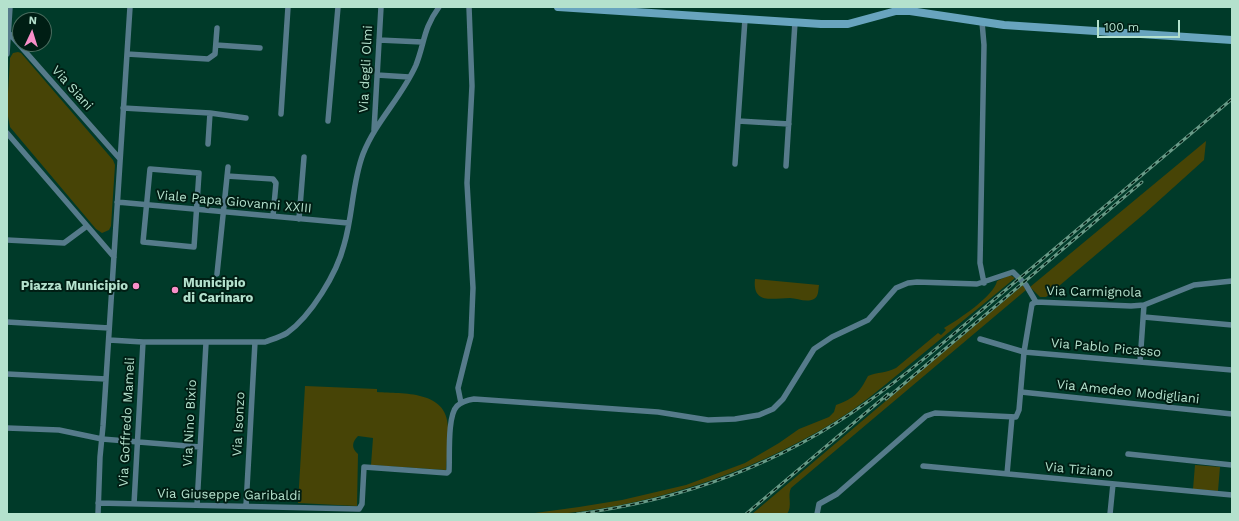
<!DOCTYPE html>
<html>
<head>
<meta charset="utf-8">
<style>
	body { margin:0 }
	#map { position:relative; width:1239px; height:521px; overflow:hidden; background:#003a29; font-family:"Work Sans",sans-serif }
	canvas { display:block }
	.frame { position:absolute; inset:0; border:8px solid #b4e1cd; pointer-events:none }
	.north { position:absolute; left:12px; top:12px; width:40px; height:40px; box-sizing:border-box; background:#001e14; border:1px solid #486c5e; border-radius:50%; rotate:4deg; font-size:11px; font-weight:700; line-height:16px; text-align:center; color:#b4e1cd }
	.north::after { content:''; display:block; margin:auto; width:14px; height:18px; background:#f98fc9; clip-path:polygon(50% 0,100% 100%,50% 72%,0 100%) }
	.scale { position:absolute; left:1097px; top:20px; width:83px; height:18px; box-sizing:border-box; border:2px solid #b4e1cd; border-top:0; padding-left:5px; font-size:12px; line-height:14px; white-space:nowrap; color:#b4e1cd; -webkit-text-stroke:3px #001e14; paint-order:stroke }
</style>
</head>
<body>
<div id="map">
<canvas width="1239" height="521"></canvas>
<div class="frame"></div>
<div class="north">N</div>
<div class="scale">100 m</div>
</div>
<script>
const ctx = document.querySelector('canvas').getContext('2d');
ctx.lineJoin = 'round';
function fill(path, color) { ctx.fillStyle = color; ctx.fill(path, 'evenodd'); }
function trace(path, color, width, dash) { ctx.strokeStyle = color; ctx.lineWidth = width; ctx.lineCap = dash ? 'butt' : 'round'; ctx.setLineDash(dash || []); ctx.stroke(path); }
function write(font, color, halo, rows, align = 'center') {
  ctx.font = font + ' "Work Sans",sans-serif'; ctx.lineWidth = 4; ctx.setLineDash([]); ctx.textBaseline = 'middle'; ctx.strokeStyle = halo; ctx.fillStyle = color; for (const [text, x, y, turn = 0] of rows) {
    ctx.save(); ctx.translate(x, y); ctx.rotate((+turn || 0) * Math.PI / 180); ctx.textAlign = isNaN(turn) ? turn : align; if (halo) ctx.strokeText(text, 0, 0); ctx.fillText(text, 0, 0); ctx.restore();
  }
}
const green = new Path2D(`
	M 18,52 L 21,53 L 113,160 L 115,165 L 111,226 L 109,230 L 102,233 L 96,229 L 10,127 L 7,111 L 10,58 L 13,53 Z
	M 1206,141 L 1204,160 L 1144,214 L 1046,297 L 1040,297 L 1030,287 Z
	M 1010,275 L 1015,278 C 984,304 951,330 920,356 C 897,375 875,394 851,411 C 766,468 661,504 560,514 C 538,516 516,514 494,514 L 535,513 L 579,507 L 622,500 L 686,485 L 745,463 L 779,443 L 799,429 L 829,417 L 834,412 L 836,405 C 855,398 859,393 868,376 C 877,372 887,373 896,368 L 938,333 L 941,335 L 946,330 L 944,328 C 958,320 994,296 997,281 Z
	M 755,279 L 819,285 C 818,290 819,296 814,299 C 806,303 797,298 790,298 C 773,298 752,305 755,279 Z
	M 1023,285 L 1026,290 L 791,488 C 787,496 793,506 787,514 L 752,514 Z
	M 305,386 L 377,389 L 377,392 C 403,394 447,390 448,427 C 449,441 447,456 446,470 L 371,465 L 373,438 L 358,436 C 352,442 351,448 358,454 L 357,506 L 298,503 Z
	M 1195,465 L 1220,467 L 1218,491 L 1193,489 Z`);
const street = new Path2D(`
	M 982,22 L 984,45 L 980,263 L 984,283
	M 8,32 L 120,159
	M 379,40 L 422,42
	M 216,45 L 260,48
	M 7,54 L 10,7
	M 127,54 L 208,59 L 215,54 L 217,28
	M 377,75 L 409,77
	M 123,108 L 210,113 L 246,118
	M 281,114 L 288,7
	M 328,121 L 338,7
	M 738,121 L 789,124
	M 374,130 L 381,7
	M 7,133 L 114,257
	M 208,144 L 210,113
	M 735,164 L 745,19
	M 786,166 L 795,22
	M 150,169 L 199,173 L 194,247 L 143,242 Z
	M 227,176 L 273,179 L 276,183 L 273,216
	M 117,202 L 348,223
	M 299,219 L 304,157
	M 7,240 L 64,243 L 87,226
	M 217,274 L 228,167
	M 1144,317 L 1232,325
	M 7,322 L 109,328
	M 980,339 L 1024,352 L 1232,370
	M 109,340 L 143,342 L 265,342 C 273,339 280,337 287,333 C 311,316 337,273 344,245 C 353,215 352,183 363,154 C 376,121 402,97 416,65 C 425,42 423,29 439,7
	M 1140,362 L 1144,305
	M 7,374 L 106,379
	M 1021,392 L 1232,414
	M 461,403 L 458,388 L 471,336 L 473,288 L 467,183 L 472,86 L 469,7
	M 7,428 L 59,430 L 102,439 L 200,447
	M 1128,454 L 1232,465
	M 923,466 L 1232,495
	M 1007,474 L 1012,417
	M 98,503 L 359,509 L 362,504 L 364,467 L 447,473 L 449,471 C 450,457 447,416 457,406 C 461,402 468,400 474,399 L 658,412 L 708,420 L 735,419 L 759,415 L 773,409 L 783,399 L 814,349 L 832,337 L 868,320 L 896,288 L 908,283 L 917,282 L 977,284 L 1013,272 L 1026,285 L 1036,302 L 1131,306 L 1144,305 L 1194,285 L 1232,281
	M 134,504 L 143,342
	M 197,505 L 206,343
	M 246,506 L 255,342
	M 98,514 L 100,457 L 103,426 L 130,7
	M 817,514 L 819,504 L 837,494 L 926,416 L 935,413 L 1016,417 L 1019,410 L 1024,352 L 1032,304 L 1036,302
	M 1110,514 L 1113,484`);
const secondary = new Path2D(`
	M 558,7 L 821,24 L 848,24 L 896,11 L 910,11 L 1004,25 L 1232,40`);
const rail = new Path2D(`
	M 886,399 L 1142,182
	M 577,514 C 683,500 779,465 866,403 C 916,368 961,327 1008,288 C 1083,225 1157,162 1232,99
	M 746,514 L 888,394`);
const markers = [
	[136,286,4,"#f98fc9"],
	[175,290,4,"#f98fc9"]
];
const streetNames = [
	["Via degli Olmi",366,69,-87],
	["Via Siani",72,88,48],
	["Viale Papa Giovanni XXIII",234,202,5],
	["Via Carmignola",1094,292,1],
	["Via Pablo Picasso",1106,348,5],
	["Via Amedeo Modigliani",1128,392,6],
	["Via Goffredo Mameli",127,422,-87],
	["Via Nino Bixio",190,423,-87],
	["Via Isonzo",239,424,-87],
	["Via Tiziano",1079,470,5],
	["Via Giuseppe Garibaldi",229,495,1]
];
const poiNames = [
	["Municipio",183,283],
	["di Carinaro",183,298],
	["Piazza Municipio",128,286,"right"]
];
fill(green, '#474406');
trace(street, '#567b8b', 5.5);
trace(secondary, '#68a4be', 8);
trace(rail, '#689a87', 3);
trace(rail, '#001e14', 1.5, [4.5]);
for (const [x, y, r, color] of markers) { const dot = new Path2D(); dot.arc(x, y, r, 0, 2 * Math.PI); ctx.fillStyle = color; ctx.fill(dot); trace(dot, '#001e14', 1.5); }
write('13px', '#b4e1cd', '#001e14', streetNames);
write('bold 13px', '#b4e1cd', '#001e14', poiNames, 'left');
</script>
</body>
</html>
